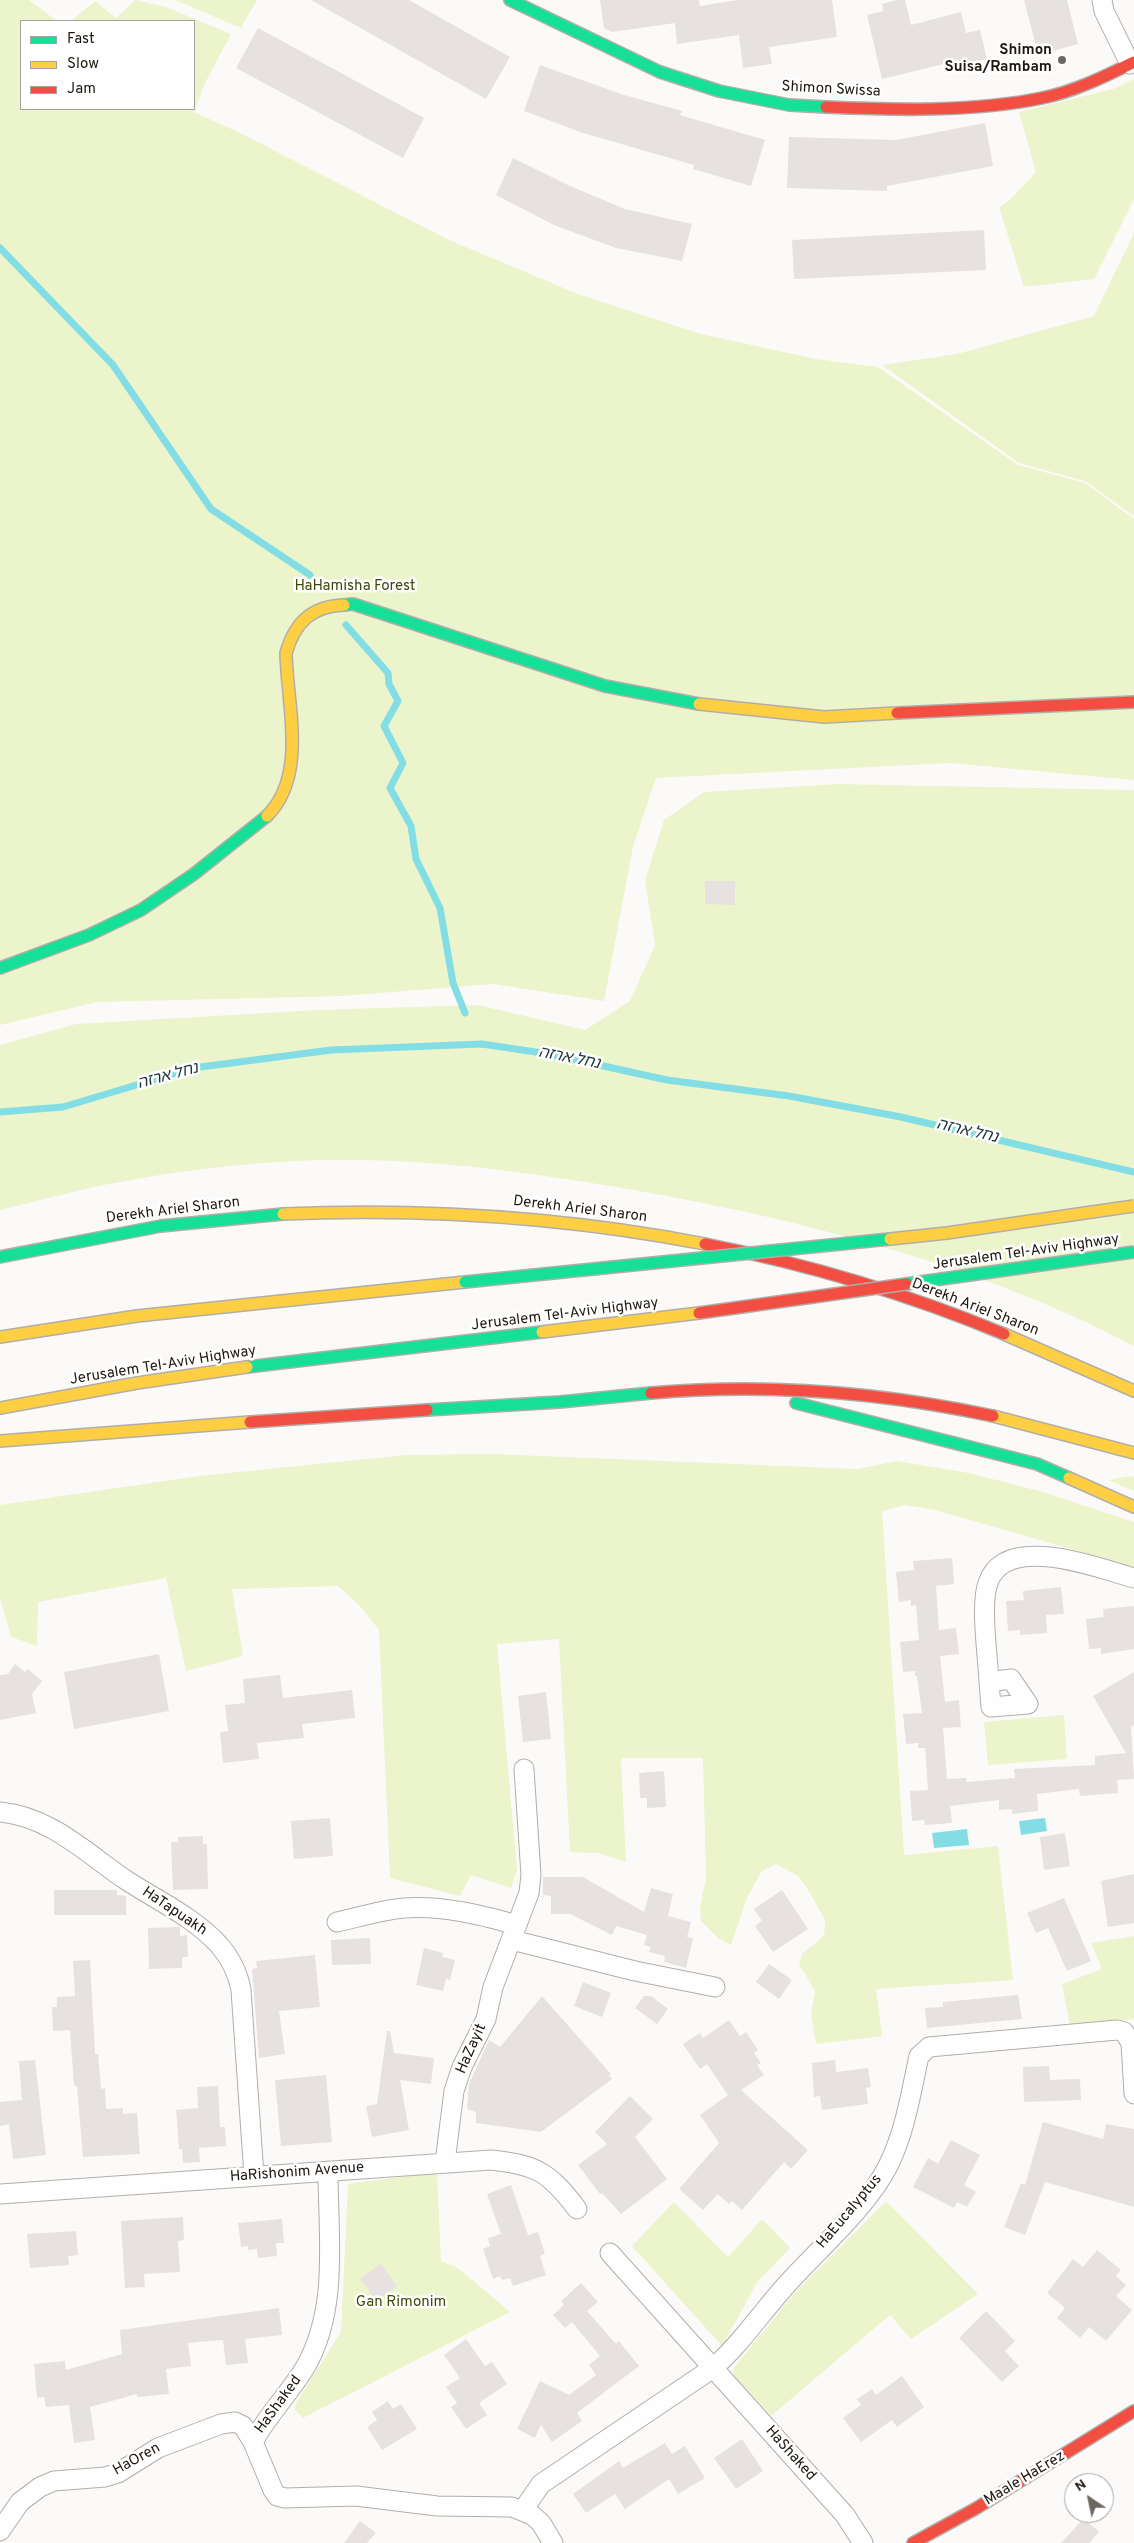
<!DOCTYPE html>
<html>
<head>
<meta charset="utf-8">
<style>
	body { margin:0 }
	#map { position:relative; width:1134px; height:2543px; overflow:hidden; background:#fcfaf8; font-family:Overpass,sans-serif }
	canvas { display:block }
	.legend { position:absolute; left:20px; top:20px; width:175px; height:90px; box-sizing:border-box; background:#fff; border:1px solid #a5a39f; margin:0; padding:6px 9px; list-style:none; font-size:15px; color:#1e1810 }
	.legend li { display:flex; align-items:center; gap:10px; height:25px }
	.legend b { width:25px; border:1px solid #a5a39f }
	.north { position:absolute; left:1064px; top:2473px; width:50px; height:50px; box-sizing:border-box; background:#fff; border:1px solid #a5a39f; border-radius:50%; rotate:326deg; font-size:14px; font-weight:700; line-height:20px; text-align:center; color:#1e1810 }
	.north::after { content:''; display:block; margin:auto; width:18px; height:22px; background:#6c6761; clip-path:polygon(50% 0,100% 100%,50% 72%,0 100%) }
</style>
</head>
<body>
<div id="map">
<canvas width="1134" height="2543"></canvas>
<ul class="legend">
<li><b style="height:6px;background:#16e098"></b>Fast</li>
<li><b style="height:6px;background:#ffcf43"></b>Slow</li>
<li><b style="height:6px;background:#f24e42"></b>Jam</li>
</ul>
<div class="north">N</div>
</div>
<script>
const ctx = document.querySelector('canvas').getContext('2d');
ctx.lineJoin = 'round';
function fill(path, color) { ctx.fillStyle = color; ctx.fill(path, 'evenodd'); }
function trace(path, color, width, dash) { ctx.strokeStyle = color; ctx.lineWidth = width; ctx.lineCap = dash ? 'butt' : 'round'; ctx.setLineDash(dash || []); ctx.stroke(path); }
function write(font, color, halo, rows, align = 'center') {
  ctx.font = font + ' Overpass,"Noto Sans Hebrew",sans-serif'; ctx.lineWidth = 5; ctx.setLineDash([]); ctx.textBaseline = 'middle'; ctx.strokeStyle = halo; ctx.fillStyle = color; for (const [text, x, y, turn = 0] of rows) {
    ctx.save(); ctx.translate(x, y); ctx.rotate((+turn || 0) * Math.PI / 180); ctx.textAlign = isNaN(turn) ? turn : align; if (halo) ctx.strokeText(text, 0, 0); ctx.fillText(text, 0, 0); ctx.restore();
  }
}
const green = new Path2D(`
	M 0,0 L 29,0 L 57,21 L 21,21 L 21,109 L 194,109 L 194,21 L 71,21 L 95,1 L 116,18 L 135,0 L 166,7 L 231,34 L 205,83 L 194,112 L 240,133 L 449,240 L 578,294 L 701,334 L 816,359 L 878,367 L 1018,465 L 1085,483 L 1134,519 L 1134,780 L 950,763 L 656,778 L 633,847 L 604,1001 L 493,984 L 342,996 L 97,1002 L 0,1025 Z
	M 175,0 L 257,0 L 241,28 Z
	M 1134,79 L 1134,199 L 1094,279 L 1024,287 L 999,207 L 1010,200 L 1036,172 L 1019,112 L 1113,89 Z
	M 1134,233 L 1134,516 L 1085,481 L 1019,463 L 882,365 L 957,354 L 1094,316 Z
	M 838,784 L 1134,790 L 1134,1346 C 976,1262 780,1214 604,1185 C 517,1171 429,1159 341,1160 C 270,1160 196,1168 126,1181 C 84,1188 42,1200 0,1210 L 0,1045 L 76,1024 L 317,1010 L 478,1005 L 585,1030 L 630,1001 L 655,945 L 645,880 L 664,820 L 704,792 Z
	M 492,1454 L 858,1469 L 896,1461 L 969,1473 L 1043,1492 L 1134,1522 L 1134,1567 L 935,1510 L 905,1505 L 882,1511 L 904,1855 L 998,1846 L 1013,1980 L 876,1989 L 882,2036 L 816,2044 L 811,2014 L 815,1991 L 799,1964 L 802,1954 L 824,1936 L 825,1920 L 810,1893 L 798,1876 L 776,1864 L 761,1872 L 747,1898 L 731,1945 L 719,1939 L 701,1921 L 700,1908 L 706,1878 L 703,1758 L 621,1758 L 626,1862 L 598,1853 L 570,1852 L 559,1639 L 497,1644 L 517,1870 L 511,1888 L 471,1875 L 460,1896 L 390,1878 L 379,1630 L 360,1606 L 338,1586 L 232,1589 L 243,1656 L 186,1671 L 166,1578 L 38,1602 L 37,1646 L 11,1637 L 0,1598 L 0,1505 L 199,1476 L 406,1455 Z
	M 1130,1476 L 1134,1477 L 1134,1491 L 1108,1480 Z
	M 1064,1715 L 1067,1759 L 988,1765 L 984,1722 Z
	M 1134,1936 L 1134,2019 L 1070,2026 L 1062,1984 L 1102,1969 L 1091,1943 Z
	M 437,2172 L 441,2261 L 458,2268 L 510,2312 L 303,2418 L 295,2410 L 296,2403 L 341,2332 L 348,2184 Z
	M 886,2201 L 978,2294 L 911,2339 L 890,2315 L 771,2416 L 734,2376 L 733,2369 L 793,2295 Z
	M 674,2202 L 728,2257 L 762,2219 L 790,2248 L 758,2281 L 722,2346 L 632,2246 Z`);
const water = new Path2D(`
	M 1045,1818 L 1047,1831 L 1021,1835 L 1019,1821 Z
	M 967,1829 L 969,1845 L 934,1848 L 932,1833 Z`);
const stream = new Path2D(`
	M 0,248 L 113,365 L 211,509 L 310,575
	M 346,625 L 388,673 L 389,684 L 398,701 L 384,726 L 403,763 L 390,788 L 411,826 L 416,859 L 440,908 L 453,983 L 465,1013
	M 0,1112 L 63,1107 L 193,1068 L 331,1050 L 482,1044 L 549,1054 L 667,1080 L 789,1096 L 901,1117 L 1134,1172`);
const building = new Path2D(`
	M 311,0 L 409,0 L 510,57 L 486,99 Z
	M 600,0 L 699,0 L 700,6 L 737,0 L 832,0 L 837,37 L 769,47 L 772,64 L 743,68 L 739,35 L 677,44 L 675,23 L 612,32 L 604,28 Z
	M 897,0 L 905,0 L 911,25 L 961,12 L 966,33 L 980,30 L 987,59 L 945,70 L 944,64 L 882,79 L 867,15 L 883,11 L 882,4 Z
	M 1024,0 L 1067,0 L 1078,44 L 1045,53 L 1043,44 L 1036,46 Z
	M 258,28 L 424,118 L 403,158 L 236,68 Z
	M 540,65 L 624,95 L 682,111 L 680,115 L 765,140 L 751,186 L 693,169 L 694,165 L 583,133 L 524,111 Z
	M 985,123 L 993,166 L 887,186 L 887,191 L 787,188 L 789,137 L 896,140 Z
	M 513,158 L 570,186 L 625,209 L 692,224 L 682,261 L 616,248 L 554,225 L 496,195 Z
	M 984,230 L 986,270 L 794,279 L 792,240 Z
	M 705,881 L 735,881 L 735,905 L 705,904 Z
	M 952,1558 L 954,1584 L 936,1586 L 939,1630 L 956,1628 L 959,1654 L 940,1656 L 945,1702 L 959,1700 L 961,1727 L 943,1728 L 947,1779 L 966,1778 L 966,1782 L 1015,1778 L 1014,1769 L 1095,1765 L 1095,1756 L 1126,1753 L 1093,1696 L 1134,1672 L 1134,1725 L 1131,1727 L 1134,1779 L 1117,1780 L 1118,1793 L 1080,1796 L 1079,1789 L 1037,1794 L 1038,1811 L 1012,1814 L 1012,1809 L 999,1810 L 999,1800 L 950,1806 L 952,1823 L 925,1825 L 924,1820 L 912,1821 L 910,1791 L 928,1790 L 925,1748 L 918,1748 L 918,1743 L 906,1744 L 903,1714 L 922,1713 L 917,1676 L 915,1676 L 915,1671 L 903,1672 L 900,1642 L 919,1640 L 916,1605 L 911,1606 L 911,1600 L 899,1602 L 896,1572 L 914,1570 L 913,1561 Z
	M 1061,1587 L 1064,1614 L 1046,1615 L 1047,1633 L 1020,1635 L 1020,1630 L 1008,1631 L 1006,1601 L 1024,1600 L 1023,1591 Z
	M 1134,1606 L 1134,1649 L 1101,1654 L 1101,1648 L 1089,1649 L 1086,1619 L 1104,1617 L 1103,1609 Z
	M 159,1654 L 169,1711 L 74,1729 L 64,1672 Z
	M 15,1664 L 25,1672 L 28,1669 L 42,1681 L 32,1694 L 36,1713 L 0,1720 L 0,1675 L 8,1674 Z
	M 280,1675 L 283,1698 L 352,1690 L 355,1718 L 302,1724 L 304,1738 L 257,1743 L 259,1759 L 223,1763 L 220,1732 L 228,1731 L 225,1705 L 245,1703 L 243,1679 Z
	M 546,1692 L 551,1739 L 523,1742 L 518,1696 Z
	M 664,1771 L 666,1807 L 647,1808 L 647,1798 L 640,1798 L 639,1773 Z
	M 330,1818 L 333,1856 L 294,1859 L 291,1821 Z
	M 1065,1833 L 1070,1866 L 1044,1870 L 1040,1837 Z
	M 203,1836 L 203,1844 L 207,1844 L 208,1889 L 173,1890 L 171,1842 L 178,1842 L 178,1837 Z
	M 1134,1874 L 1134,1923 L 1108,1927 L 1101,1881 Z
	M 543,1877 L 583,1877 L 644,1912 L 651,1888 L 673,1894 L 668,1916 L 691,1922 L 687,1937 L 693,1938 L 686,1968 L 664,1962 L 665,1956 L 649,1952 L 651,1947 L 644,1945 L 647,1935 L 616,1926 L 612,1935 L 570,1914 L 551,1914 L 551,1896 L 543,1895 Z
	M 54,1890 L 117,1890 L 117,1895 L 126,1896 L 126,1915 L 54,1915 Z
	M 782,1890 L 808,1929 L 773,1952 L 755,1926 L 762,1921 L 754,1909 Z
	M 1064,1898 L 1091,1961 L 1067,1971 L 1048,1928 L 1036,1933 L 1027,1913 Z
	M 180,1927 L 180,1936 L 187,1935 L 188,1957 L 182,1957 L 182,1968 L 149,1969 L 148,1928 Z
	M 370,1938 L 371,1964 L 332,1965 L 331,1940 Z
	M 424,1948 L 443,1953 L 442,1957 L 455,1960 L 450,1980 L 446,1979 L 443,1991 L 416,1985 Z
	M 315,1955 L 320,2007 L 279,2011 L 285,2054 L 259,2058 L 252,1969 L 257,1968 L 256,1961 Z
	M 90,1960 L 95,2054 L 98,2054 L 101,2089 L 105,2088 L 106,2109 L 123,2108 L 123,2114 L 137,2113 L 140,2154 L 83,2157 L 77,2086 L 74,2086 L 70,2030 L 53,2031 L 52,2007 L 57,2007 L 57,1997 L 75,1996 L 73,1961 Z
	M 769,1964 L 792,1980 L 779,1999 L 756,1982 Z
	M 583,1982 L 611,1993 L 602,2017 L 574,2006 Z
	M 1018,1995 L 1022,2019 L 927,2028 L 925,2008 L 943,2007 L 943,2002 Z
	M 542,1996 L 611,2074 L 609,2076 L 612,2079 L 541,2132 L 476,2123 L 476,2112 L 467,2109 L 469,2084 L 489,2040 L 500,2047 Z
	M 644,1996 L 651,1996 L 668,2009 L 657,2024 L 635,2008 Z
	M 729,2020 L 740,2036 L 746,2032 L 758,2050 L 754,2053 L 761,2063 L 757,2065 L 764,2075 L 741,2090 L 808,2150 L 791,2169 L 784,2162 L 742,2210 L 732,2201 L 729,2204 L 718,2194 L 703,2210 L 679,2189 L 719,2143 L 700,2115 L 728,2095 L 707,2064 L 700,2069 L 683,2044 L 700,2033 L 703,2038 Z
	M 387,2031 L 390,2031 L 394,2053 L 434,2058 L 431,2084 L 400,2080 L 409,2130 L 372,2137 L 366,2106 L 377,2104 Z
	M 35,2060 L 46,2155 L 13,2159 L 9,2124 L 0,2126 L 0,2102 L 22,2100 L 19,2061 Z
	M 835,2060 L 836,2072 L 868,2068 L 871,2087 L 866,2088 L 868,2104 L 822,2110 L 820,2096 L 814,2097 L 812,2063 Z
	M 1049,2066 L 1050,2080 L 1080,2079 L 1081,2100 L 1024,2102 L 1023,2067 Z
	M 326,2075 L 332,2142 L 281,2146 L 275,2080 Z
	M 218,2086 L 220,2127 L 225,2127 L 226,2146 L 199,2148 L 200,2162 L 183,2163 L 182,2149 L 179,2149 L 176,2110 L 198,2108 L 197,2087 Z
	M 630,2096 L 653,2119 L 635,2137 L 667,2179 L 621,2214 L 602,2193 L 600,2194 L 578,2165 L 607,2144 L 595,2132 Z
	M 1043,2122 L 1103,2139 L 1106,2124 L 1134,2129 L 1134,2207 L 1045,2182 L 1025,2235 L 1004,2227 L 1021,2183 L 1025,2185 Z
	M 951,2140 L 980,2155 L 964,2185 L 976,2192 L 967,2207 L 957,2202 L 954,2208 L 913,2187 L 928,2158 L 938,2164 Z
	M 511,2185 L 528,2235 L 538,2232 L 545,2254 L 540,2256 L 546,2275 L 513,2286 L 510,2278 L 502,2280 L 500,2276 L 493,2279 L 483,2249 L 490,2246 L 488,2238 L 501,2234 L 487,2194 Z
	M 183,2217 L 184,2240 L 178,2241 L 180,2272 L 144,2274 L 145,2287 L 125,2288 L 121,2221 Z
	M 282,2219 L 284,2243 L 276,2243 L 277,2256 L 258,2258 L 257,2249 L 248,2250 L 248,2246 L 241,2247 L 238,2223 Z
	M 76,2231 L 78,2255 L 68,2256 L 69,2265 L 30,2268 L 27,2234 Z
	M 1097,2250 L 1121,2270 L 1116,2276 L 1126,2285 L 1116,2296 L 1132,2310 L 1106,2341 L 1089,2327 L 1080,2338 L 1057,2318 L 1065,2308 L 1047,2293 L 1073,2259 L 1083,2267 Z
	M 381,2264 L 397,2286 L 376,2301 L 360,2278 Z
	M 581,2283 L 598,2302 L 587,2311 L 616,2344 L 619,2341 L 639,2366 L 577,2413 L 582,2421 L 552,2442 L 541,2425 L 535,2438 L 517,2429 L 540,2381 L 569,2395 L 596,2375 L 589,2365 L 600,2356 L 572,2322 L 565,2328 L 553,2315 L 564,2305 L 561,2301 Z
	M 279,2308 L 282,2335 L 245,2339 L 248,2363 L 226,2365 L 223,2340 L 188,2343 L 191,2366 L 166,2369 L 169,2394 L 137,2397 L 137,2394 L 90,2407 L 95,2440 L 74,2443 L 69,2405 L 46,2407 L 44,2397 L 37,2398 L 34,2364 L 65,2361 L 66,2370 L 122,2354 L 120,2330 Z
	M 986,2311 L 1015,2341 L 1005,2351 L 1019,2366 L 1002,2382 L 959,2338 Z
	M 466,2339 L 485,2366 L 492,2362 L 507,2384 L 479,2403 L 487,2415 L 466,2429 L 451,2407 L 457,2403 L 446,2387 L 460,2378 L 444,2355 Z
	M 902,2376 L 924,2407 L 897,2427 L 892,2420 L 861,2442 L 843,2418 L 861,2405 L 857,2399 L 872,2389 L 876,2395 Z
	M 388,2401 L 393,2409 L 401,2404 L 417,2429 L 382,2450 L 367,2427 L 377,2420 L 372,2412 Z
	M 742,2439 L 763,2471 L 736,2489 L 714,2458 Z
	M 665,2443 L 672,2454 L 685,2446 L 705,2478 L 678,2494 L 669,2479 L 625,2509 L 615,2494 L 586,2513 L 573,2494 L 619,2461 L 623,2468 Z
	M 1084,2518 L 1099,2532 L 1089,2543 L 1061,2543 Z
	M 360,2521 L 376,2533 L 367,2543 L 344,2543 Z`);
const street = new Path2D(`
	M 1102,0 L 1104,11 L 1130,64
	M 1011,1679 L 1028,1704 L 991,1707 L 989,1682 Z
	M 989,1682 C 988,1658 980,1604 988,1583 C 1005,1532 1098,1568 1134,1578
	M 0,1812 C 51,1817 86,1853 126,1880 C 158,1901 194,1917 220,1946 C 231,1959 238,1973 241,1990 L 254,2176
	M 337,1922 C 359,1917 382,1910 404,1908 C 442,1905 481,1915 517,1925
	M 512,1940 L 635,1971 L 715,1987
	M 445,2162 L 454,2091 L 462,2067 L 486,2019 L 493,1987 L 529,1893 L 531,1875 L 524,1769
	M 328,2171 C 328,2236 339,2307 306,2366 C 290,2393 268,2414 253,2442 L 273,2490 L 277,2496 L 285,2498 L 356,2496 L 437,2506 L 512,2507 L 532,2515 L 541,2523 L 553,2543
	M 0,2194 L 491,2160 C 537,2165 549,2172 577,2209
	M 610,2253 L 845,2515 L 863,2543
	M 523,2510 L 541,2484 L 713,2368 C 742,2343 763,2310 789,2282 C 820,2248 867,2207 888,2166 C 905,2132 911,2093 919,2056 L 929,2047 L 1117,2030 L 1124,2032 L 1131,2043 L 1134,2094
	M 0,2531 L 20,2502 L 40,2487 L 54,2481 L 105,2477 L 118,2473 L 158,2448 L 221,2424 L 235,2422 L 243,2426 L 253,2442`);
const fast = new Path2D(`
	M 510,0 L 660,72 L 719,91 L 789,105 L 826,107
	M 344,605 L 353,604 L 605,686 L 699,704
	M 0,968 L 89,935 L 141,910 L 194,874 L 267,816
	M 0,1257 L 161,1226 L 283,1214
	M 247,1367 L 542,1332
	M 796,1403 L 1037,1464 L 1069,1478
	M 427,1410 L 560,1402 L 651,1393`);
const slow = new Path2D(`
	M 699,704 L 824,717 L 897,713
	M 267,816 C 308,775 287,705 286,653 C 295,622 312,606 344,605
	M 283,1214 C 426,1208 565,1217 705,1244
	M 542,1332 L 699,1313
	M 1004,1334 L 1134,1391
	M 0,1337 L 137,1316 L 465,1282
	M 0,1408 L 137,1383 L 247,1367
	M 993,1416 L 1134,1453
	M 0,1441 L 250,1422
	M 1069,1478 L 1134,1507`);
const jam = new Path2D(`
	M 826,107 C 894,110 975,112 1042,98 C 1073,92 1106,76 1134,62
	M 897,713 L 1134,702
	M 705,1244 C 807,1264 908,1294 1004,1334
	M 651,1393 C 765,1383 881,1392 993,1416
	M 250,1422 L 427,1410
	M 913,2543 L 975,2509 L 1134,2411`);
const fastBridge = new Path2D(`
	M 465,1282 L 890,1239
	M 906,1284 L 1134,1252`);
const slowBridge = new Path2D(`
	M 890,1239 L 947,1233 L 1134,1206`);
const jamBridge = new Path2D(`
	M 699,1313 L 906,1284`);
const markers = [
	[1062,60,5,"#6c6761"]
];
const poiNames = [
	["Shimon",1052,51],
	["Suisa/Rambam",1052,68]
];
const streetNames = [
	["Shimon Swissa",831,90,3],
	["Derekh Ariel Sharon",580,1210,7],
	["Derekh Ariel Sharon",173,1211,-7],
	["Jerusalem Tel-Aviv Highway",1026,1253,-8],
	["Derekh Ariel Sharon",975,1308,21],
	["Jerusalem Tel-Aviv Highway",565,1315,-7],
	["Jerusalem Tel-Aviv Highway",163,1366,-9],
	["HaTapuakh",174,1912,34],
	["HaZayit",472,2049,-66],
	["HaRishonim Avenue",297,2173,-4],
	["HaEucalyptus",850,2212,-50],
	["HaShaked",279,2405,-54],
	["HaShaked",790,2454,48],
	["HaOren",137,2460,-29],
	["Maale HaErez",1025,2479,-31]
];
const parkNames = [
	["HaHamisha Forest",355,587],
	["Gan Rimonim",401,2303]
];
const waterNames = [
	["נחל ארזה",569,1059,11],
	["נחל ארזה",168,1077,-15],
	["נחל ארזה",967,1132,13]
];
fill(green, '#ecf4cc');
fill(water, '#83dde5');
trace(stream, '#83dde5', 7);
fill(building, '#e8e1e2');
trace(street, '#b1aea9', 21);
trace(fast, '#b1aea9', 14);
trace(slow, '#b1aea9', 14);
trace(jam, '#b1aea9', 14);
trace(street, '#fffefe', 19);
trace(fast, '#16e098', 11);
trace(slow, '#ffcf43', 11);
trace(jam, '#f24e42', 11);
trace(fastBridge, '#b1aea9', 14, []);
trace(slowBridge, '#b1aea9', 14, []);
trace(jamBridge, '#b1aea9', 14, []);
trace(fastBridge, '#16e098', 11);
trace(slowBridge, '#ffcf43', 11);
trace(jamBridge, '#f24e42', 11);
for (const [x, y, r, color] of markers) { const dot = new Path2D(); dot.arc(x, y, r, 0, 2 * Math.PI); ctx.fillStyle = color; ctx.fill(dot); trace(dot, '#fff', 2); }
write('bold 15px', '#1e1810', '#fff', poiNames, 'right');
write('15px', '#1e1810', '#fff', streetNames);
write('15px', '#404b0a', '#fff', parkNames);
write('italic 16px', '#1e3537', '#fff', waterNames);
</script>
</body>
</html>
